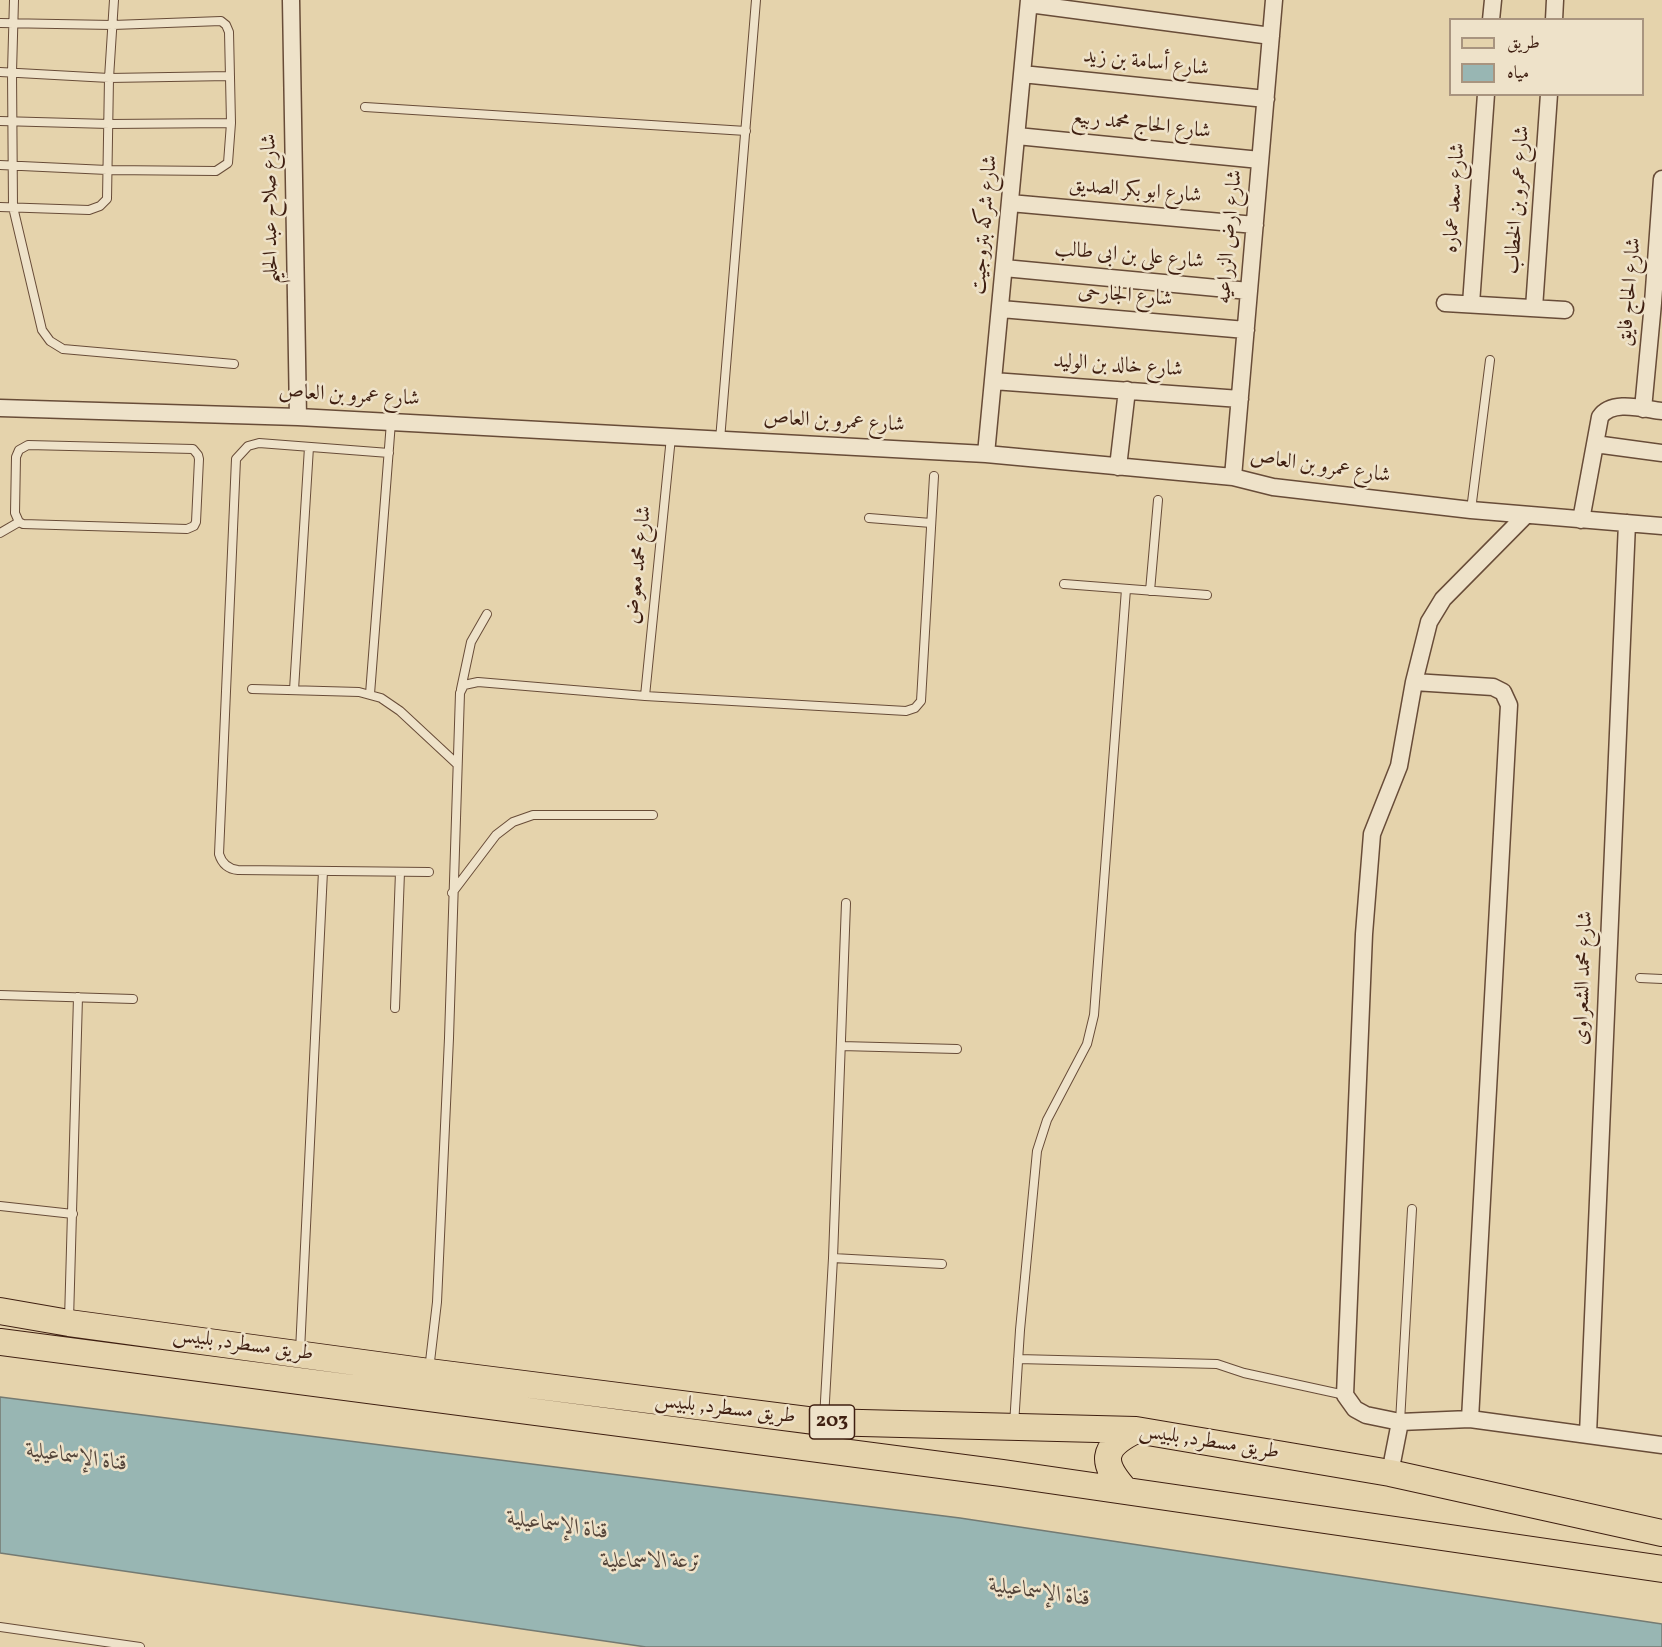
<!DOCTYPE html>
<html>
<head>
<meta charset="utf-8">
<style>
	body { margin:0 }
	#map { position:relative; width:1662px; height:1647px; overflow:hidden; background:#e5d3ac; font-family:Vollkorn,Amiri,serif }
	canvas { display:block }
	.legend { position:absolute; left:1449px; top:18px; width:195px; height:78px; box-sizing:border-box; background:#eee2c9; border:2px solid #a8947f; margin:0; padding:8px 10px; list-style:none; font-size:18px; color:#3f1f11 }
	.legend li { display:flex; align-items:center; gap:12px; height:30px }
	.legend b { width:30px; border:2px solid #a8947f }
</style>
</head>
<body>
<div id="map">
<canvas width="1662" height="1647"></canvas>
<ul class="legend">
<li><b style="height:8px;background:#e5d3ac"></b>طريق</li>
<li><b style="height:16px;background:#98b6b3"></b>مياه</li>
</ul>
</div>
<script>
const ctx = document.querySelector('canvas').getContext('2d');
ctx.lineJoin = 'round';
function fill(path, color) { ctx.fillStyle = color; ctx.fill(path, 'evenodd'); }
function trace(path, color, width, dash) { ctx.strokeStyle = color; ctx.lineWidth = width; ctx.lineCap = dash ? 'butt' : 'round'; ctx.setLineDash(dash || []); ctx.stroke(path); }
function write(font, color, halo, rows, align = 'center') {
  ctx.font = font + ' Vollkorn,Amiri,serif'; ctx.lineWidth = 5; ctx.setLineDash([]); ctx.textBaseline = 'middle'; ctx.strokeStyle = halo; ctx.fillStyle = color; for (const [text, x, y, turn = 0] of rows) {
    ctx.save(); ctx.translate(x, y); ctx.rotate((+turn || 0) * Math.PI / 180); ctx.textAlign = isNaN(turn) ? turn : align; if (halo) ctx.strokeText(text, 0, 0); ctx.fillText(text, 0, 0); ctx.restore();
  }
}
const water = new Path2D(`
	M 0,1397 L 960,1518 L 1662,1624 L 1662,1647 L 646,1647 L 0,1553 Z`);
const lane = new Path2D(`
	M 14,0 L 12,72 L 13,207 L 42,330 L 50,341 L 63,349 L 234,364
	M 0,23 L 113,25 L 221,21 L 226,25 L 229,32 L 231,123 L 228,163 L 216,171 L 107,170 L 0,165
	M 0,72 L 109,78 L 230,76
	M 365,107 L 746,131
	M 0,121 L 109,124 L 231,123
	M 0,207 L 89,210 L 100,206 L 107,199 L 109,78 L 114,0
	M 720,440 L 756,0
	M 28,445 L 193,449 L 198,455 L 199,459 L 196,522 L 194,526 L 187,529 L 23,524 L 19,522 L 15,513 L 16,457 L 19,450 Z
	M 389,453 L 259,443 L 248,446 L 236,459 L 219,854 C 222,864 228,869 238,870 L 429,872
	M 1471,510 L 1490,360
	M 869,518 L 931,523
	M 0,533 L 19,522
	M 1064,584 L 1207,595
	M 1150,591 L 1158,500
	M 252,689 L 359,692 L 381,698 L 400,711 L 457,764
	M 461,689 L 471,642 L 487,614
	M 294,690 L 309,447
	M 370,694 L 391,422
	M 645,696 L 671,437
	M 452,893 L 496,835 L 513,822 L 533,815 L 653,815
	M 1640,978 L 1662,979
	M 0,995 L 133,999
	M 395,1008 L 400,872
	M 841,1046 L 957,1049
	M 0,1206 L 73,1214
	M 833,1258 L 942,1264
	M 69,1320 L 78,997
	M 300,1351 L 323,871
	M 1018,1359 L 1217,1364 L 1244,1373 L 1345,1395
	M 429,1370 L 437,1302 L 449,1038 L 460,693 L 464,685 L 478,682 L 645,696 L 906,711 L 915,708 L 921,701 L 934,476
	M 824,1419 L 833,1258 L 846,903
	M 1400,1422 L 1412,1209
	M 1014,1425 L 1020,1330 L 1037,1151 L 1047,1120 L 1087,1044 L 1094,1015 L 1126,589
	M 0,1627 L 140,1647`);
const street = new Path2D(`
	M 291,0 L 298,417
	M 1029,4 L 1271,36
	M 1491,20 L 1493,0
	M 1554,20 L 1555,0
	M 1022,74 L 1266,99
	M 1017,136 L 1260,160
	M 1010,203 L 1255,225
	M 1004,268 L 1249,291
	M 1445,303 L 1565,310
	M 1471,304 L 1486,94
	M 1534,308 L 1549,94
	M 1001,309 L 1246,330
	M 993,381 L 1240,399
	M 0,408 L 298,417 L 986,454 L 1233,477 L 1273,487 L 1471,510 L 1662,526
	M 1643,409 L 1653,303 L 1662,179
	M 1595,444 L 1662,453
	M 986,454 L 1029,0
	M 1118,467 L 1127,390
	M 1233,477 L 1274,0
	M 1526,515 L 1443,599 L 1429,622 L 1414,682 L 1399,766 L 1372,834 L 1364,934 L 1345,1395 L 1355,1409 L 1366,1415 L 1400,1422 L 1470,1419 L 1662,1445
	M 1581,520 L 1600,417 C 1612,399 1644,409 1662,411
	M 1414,682 L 1493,687 L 1503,692 L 1509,705 L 1470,1419
	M 1588,1434 L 1627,523
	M 1390,1473 L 1400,1422`);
const primary = new Path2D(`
	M 0,1311 L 69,1323 L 429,1372 L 823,1422 L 1136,1430 L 1390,1473 L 1662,1533
	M 0,1342 L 1002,1473 L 1662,1569
	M 1126,1491 C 1101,1463 1100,1448 1136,1430`);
const shields = [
	[832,1422,45]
];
const shieldNames = [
	["203",832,1422]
];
const streetNames = [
	["شارع أسامة بن زيد",1146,64,6],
	["شارع الحاج محمد ربيع",1141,126,6],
	["شارع ابو بكر الصديق",1135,192,5],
	["شارع سعد عماره",1456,198,-86],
	["شارع عمرو بن الخطاب",1519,200,-86],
	["شارع صلاح عبد الحليم",272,209,-91],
	["شارع شركه بتروجيت",986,225,-85],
	["شارع ارض الزراعيه",1231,237,-85],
	["شارع على بن ابى طالب",1129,257,5],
	["شارع الحاج فايق",1631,292,-85],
	["شارع الجارحى",1125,297,5],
	["شارع خالد بن الوليد",1118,367,4],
	["شارع عمرو بن العاص",349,397,3],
	["شارع عمرو بن العاص",834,423,3],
	["شارع عمرو بن العاص",1320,468,8],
	["شارع محمد معوض",640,565,-84],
	["شارع محمد الشعراوى",1585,978,-88],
	["طريق مسطرد, بلبيس",243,1346,8],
	["طريق مسطرد, بلبيس",725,1410,7],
	["طريق مسطرد, بلبيس",1209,1443,9]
];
const waterNames = [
	["قناة الإسماعيلية",77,1459,8],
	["قناة الإسماعيلية",558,1527,8],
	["ترعة الاسماعلية",652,1563],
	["قناة الإسماعيلية",1040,1594,8]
];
fill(water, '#98b6b3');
trace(water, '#747a72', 1.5);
trace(lane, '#684c38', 10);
trace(street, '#684c38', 19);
trace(primary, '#3f1f11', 28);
trace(lane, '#eee2c9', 8);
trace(street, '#eee2c9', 16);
trace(primary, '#e5d3ac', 26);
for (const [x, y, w] of shields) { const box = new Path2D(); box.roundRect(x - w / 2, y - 17, w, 34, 4.5); ctx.fillStyle = '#eee2c9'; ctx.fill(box); trace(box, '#3f1f11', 1.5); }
write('bold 20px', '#3f1f11', null, shieldNames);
write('21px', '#3f1f11', '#eee2c9', streetNames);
write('italic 22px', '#55453a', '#eee2c9', waterNames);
</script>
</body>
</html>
